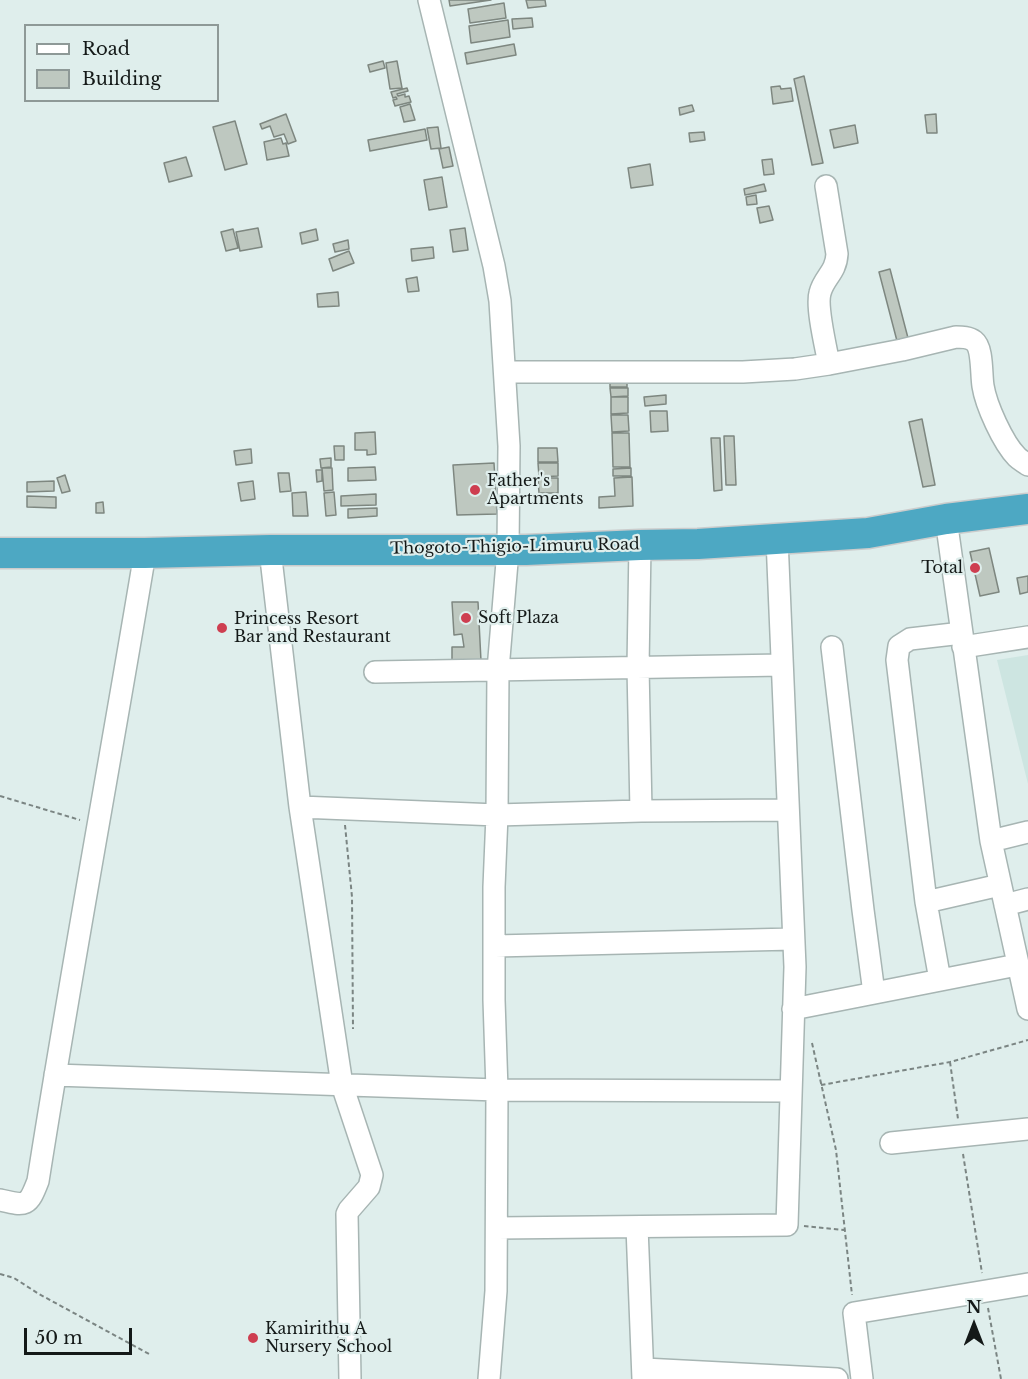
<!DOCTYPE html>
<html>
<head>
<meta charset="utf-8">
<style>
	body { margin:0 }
	#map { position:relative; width:1028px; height:1379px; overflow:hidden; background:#dfeeec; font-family:"Libre Baskerville",serif }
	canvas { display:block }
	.legend { position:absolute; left:24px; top:24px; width:195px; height:78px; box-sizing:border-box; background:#dfeeec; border:2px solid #8e9997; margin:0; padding:8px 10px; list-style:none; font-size:18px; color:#141918 }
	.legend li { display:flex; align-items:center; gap:12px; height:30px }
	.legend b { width:30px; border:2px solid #8e9997 }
	.north { position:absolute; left:944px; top:1295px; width:60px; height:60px; -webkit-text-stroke:4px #dfeeec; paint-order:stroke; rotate:0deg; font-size:16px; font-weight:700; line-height:24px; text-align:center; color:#141918 }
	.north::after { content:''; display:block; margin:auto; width:21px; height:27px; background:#141918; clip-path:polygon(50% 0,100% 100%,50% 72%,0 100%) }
	.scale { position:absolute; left:24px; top:1328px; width:108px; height:27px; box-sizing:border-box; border:3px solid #141918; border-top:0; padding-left:8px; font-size:18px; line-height:21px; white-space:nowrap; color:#141918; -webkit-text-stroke:4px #dfeeec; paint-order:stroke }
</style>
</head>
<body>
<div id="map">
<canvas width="1028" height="1379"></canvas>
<ul class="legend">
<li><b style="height:8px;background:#fff"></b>Road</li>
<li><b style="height:16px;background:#bec8c0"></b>Building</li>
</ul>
<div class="north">N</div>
<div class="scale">50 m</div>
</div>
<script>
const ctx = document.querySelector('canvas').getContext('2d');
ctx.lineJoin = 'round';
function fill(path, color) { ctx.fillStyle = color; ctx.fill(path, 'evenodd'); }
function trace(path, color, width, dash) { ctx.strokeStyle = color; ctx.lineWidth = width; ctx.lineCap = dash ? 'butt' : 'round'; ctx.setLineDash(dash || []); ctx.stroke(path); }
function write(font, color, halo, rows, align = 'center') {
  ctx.font = font + ' "Libre Baskerville",serif'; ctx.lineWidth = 4.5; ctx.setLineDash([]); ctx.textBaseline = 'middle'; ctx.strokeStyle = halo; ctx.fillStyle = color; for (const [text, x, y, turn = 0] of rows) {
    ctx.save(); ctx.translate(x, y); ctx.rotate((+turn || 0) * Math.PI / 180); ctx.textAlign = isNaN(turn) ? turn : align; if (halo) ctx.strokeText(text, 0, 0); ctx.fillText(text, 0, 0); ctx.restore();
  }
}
const built = new Path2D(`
	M 1028,655 L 1028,784 L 997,660 Z`);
const building = new Path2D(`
	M 449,0 L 491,0 L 450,6 Z
	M 526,0 L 545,0 L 546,6 L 528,8 Z
	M 504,3 L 506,18 L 470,23 L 468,9 Z
	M 532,18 L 533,27 L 513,29 L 512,19 Z
	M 508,20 L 510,37 L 471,43 L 469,26 Z
	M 514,44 L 516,55 L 467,64 L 465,53 Z
	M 383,61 L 385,68 L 370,72 L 368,65 Z
	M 397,61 L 402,88 L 390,89 L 386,63 Z
	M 804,76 L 823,163 L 812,165 L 794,79 Z
	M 780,86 L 781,89 L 791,88 L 793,101 L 773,104 L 771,87 Z
	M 407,88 L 408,91 L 397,94 L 398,96 L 405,94 L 405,97 L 409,96 L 411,102 L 395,106 L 393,100 L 397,99 L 396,97 L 393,98 L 391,92 Z
	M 410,104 L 415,120 L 404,122 L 400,107 Z
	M 692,105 L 694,111 L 680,115 L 679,108 Z
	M 286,114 L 296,141 L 288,144 L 284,134 L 274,137 L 270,126 L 262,129 L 260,124 Z
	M 936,114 L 937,133 L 927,133 L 925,115 Z
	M 235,121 L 247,164 L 225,170 L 213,127 Z
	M 855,125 L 858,143 L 834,148 L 830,130 Z
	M 438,127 L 441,148 L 431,149 L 427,128 Z
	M 425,129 L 427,140 L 370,151 L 368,140 Z
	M 704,132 L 705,140 L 690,142 L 689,133 Z
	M 281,138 L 283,144 L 286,143 L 289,156 L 267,160 L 264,142 Z
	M 449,147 L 453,166 L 443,168 L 439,149 Z
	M 186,157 L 192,176 L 169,182 L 164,163 Z
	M 772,159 L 774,174 L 764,175 L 762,160 Z
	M 650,164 L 653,185 L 631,188 L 628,168 Z
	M 442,177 L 447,207 L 429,210 L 424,180 Z
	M 764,184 L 766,191 L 745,195 L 744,189 Z
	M 756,195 L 757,204 L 747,205 L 746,197 Z
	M 769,206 L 773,220 L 760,223 L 757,208 Z
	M 258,228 L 262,247 L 240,251 L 236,232 Z
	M 465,228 L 468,250 L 453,252 L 450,230 Z
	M 233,229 L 238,248 L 226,251 L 221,232 Z
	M 316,229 L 318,240 L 302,244 L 300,233 Z
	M 348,240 L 349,249 L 335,252 L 333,244 Z
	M 433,247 L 434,258 L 412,261 L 411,249 Z
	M 349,251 L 354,263 L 333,271 L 329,259 Z
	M 890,269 L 908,338 L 897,341 L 879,272 Z
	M 417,277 L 419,291 L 408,292 L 406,279 Z
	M 338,292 L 339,306 L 318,307 L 317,294 Z
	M 610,379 L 627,379 L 627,387 L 610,387 Z
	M 610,388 L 628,388 L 628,396 L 611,397 Z
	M 666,395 L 666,404 L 645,406 L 644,397 Z
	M 611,397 L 628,397 L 628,413 L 611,414 Z
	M 650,411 L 667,411 L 668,431 L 651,432 Z
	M 611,415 L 628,415 L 629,431 L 612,432 Z
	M 922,419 L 935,485 L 923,487 L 909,422 Z
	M 375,432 L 376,454 L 367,455 L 367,450 L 355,450 L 355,433 Z
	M 612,433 L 629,433 L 630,467 L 613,467 Z
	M 724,436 L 734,436 L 736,485 L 726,485 Z
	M 711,438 L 720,438 L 722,490 L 714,491 Z
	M 334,446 L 344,446 L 344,460 L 335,460 Z
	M 538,448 L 557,448 L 558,462 L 538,462 Z
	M 251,449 L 252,463 L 236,465 L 234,451 Z
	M 331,458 L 331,467 L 321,468 L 320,459 Z
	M 494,463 L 497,514 L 457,515 L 453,465 Z
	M 538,463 L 558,463 L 558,476 L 539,477 Z
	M 375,467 L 376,480 L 348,481 L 348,468 Z
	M 322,468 L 332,468 L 333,490 L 324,491 Z
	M 631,468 L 631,476 L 613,476 L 613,469 Z
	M 316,470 L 322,470 L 322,481 L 317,482 Z
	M 278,473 L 289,473 L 291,491 L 280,492 Z
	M 65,475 L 70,491 L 62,493 L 57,478 Z
	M 632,477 L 633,506 L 599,508 L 599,497 L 615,496 L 614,478 Z
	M 538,478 L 558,478 L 558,493 L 539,493 Z
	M 54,481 L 54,491 L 27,492 L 27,482 Z
	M 253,481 L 255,499 L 241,501 L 238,483 Z
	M 306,492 L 308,516 L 293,516 L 292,493 Z
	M 334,492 L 336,515 L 326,516 L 324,493 Z
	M 376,494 L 376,505 L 341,506 L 341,496 Z
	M 27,496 L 56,497 L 56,508 L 27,507 Z
	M 103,502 L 104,513 L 96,513 L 96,503 Z
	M 377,508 L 377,516 L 348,518 L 348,509 Z
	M 989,548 L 999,592 L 980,596 L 970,552 Z
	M 1028,576 L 1028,592 L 1020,594 L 1017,578 Z
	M 452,602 L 478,602 L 481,661 L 452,662 L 452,647 L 464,647 L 462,634 L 454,635 Z`);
const path = new Path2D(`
	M 0,796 L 80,820
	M 345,825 L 352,897 L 353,1029
	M 812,1043 L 836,1150 L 852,1295
	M 950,1062 L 958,1119
	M 821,1085 L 950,1062 L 1028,1040
	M 963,1154 L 982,1273
	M 804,1226 L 844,1230
	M 0,1274 L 14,1278 L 39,1294 L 149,1354
	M 988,1308 L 1001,1379`);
const minor = new Path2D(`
	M 429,0 L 494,266 L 500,301 L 509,446 L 508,550 L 498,670 L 497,815 L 494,887 L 494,1000 L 497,1090 L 496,1291 L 489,1379
	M 826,186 L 837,254 C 836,273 824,277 820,293 C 816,307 826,348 829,364
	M 505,372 L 743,372 L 795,369 L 829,364 L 902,350 L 956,337 C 962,337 969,337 974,341 C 983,348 981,374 983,386 C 986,405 1003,443 1017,457 C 1020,460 1024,462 1028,465
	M 946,519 L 991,841 L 1028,1009
	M 640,545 L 638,667 L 641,811
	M 270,550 L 300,807 L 342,1085 L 372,1175 L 369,1187 L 349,1210 L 347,1214 L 350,1379
	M 832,647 L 863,910 L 874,993
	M 963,647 L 1028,637
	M 375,672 L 782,665
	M 300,807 L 497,815 L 641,811 L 788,810
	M 991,841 L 1028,832
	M 926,902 L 1000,885
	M 1005,905 L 1028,899
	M 495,946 L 793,939
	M 940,980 L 926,902 L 897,660 L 899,646 L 910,639 L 962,633
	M 793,1009 L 1017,965
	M 55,1075 L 497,1090 L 791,1091
	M 891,1143 L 1028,1129
	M 0,1200 C 26,1206 28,1207 38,1181 C 71,971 110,763 145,553
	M 637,1227 L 643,1379
	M 497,1228 L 787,1225 L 795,967 L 777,539
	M 644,1369 L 837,1379
	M 862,1379 L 854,1313 L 1028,1284`);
const highway = new Path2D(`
	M 0,553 L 145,553 L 270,550 L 526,550 L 640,545 L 698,544 L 868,533 L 946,519 L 1028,509`);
const markers = [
	[475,490,6,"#ce3e50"],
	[975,568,6,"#ce3e50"],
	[466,618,6,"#ce3e50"],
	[222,628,6,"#ce3e50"],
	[253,1338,6,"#ce3e50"]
];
const poiNames = [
	["Father's",487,481],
	["Apartments",487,499],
	["Total",963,568,"right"],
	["Soft Plaza",478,618],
	["Princess Resort",234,619],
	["Bar and Restaurant",234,637],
	["Kamirithu A",265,1329],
	["Nursery School",265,1347]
];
const streetNames = [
	["Thogoto-Thigio-Limuru Road",515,547,-1]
];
fill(built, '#cde5e1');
fill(building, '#bec8c0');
trace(building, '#7e8780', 1.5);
trace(minor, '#a7b5b3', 24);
trace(highway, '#cbcccc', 33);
trace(path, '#7b8583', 2, [4.5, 3]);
trace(minor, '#fff', 21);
trace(highway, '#4da8c3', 30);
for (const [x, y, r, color] of markers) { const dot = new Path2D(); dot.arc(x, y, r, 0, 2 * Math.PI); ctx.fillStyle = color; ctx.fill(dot); trace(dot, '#dfeeec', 2); }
write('16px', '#141918', '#dfeeec', poiNames, 'left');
write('16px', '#141918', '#dfeeec', streetNames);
</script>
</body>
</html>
